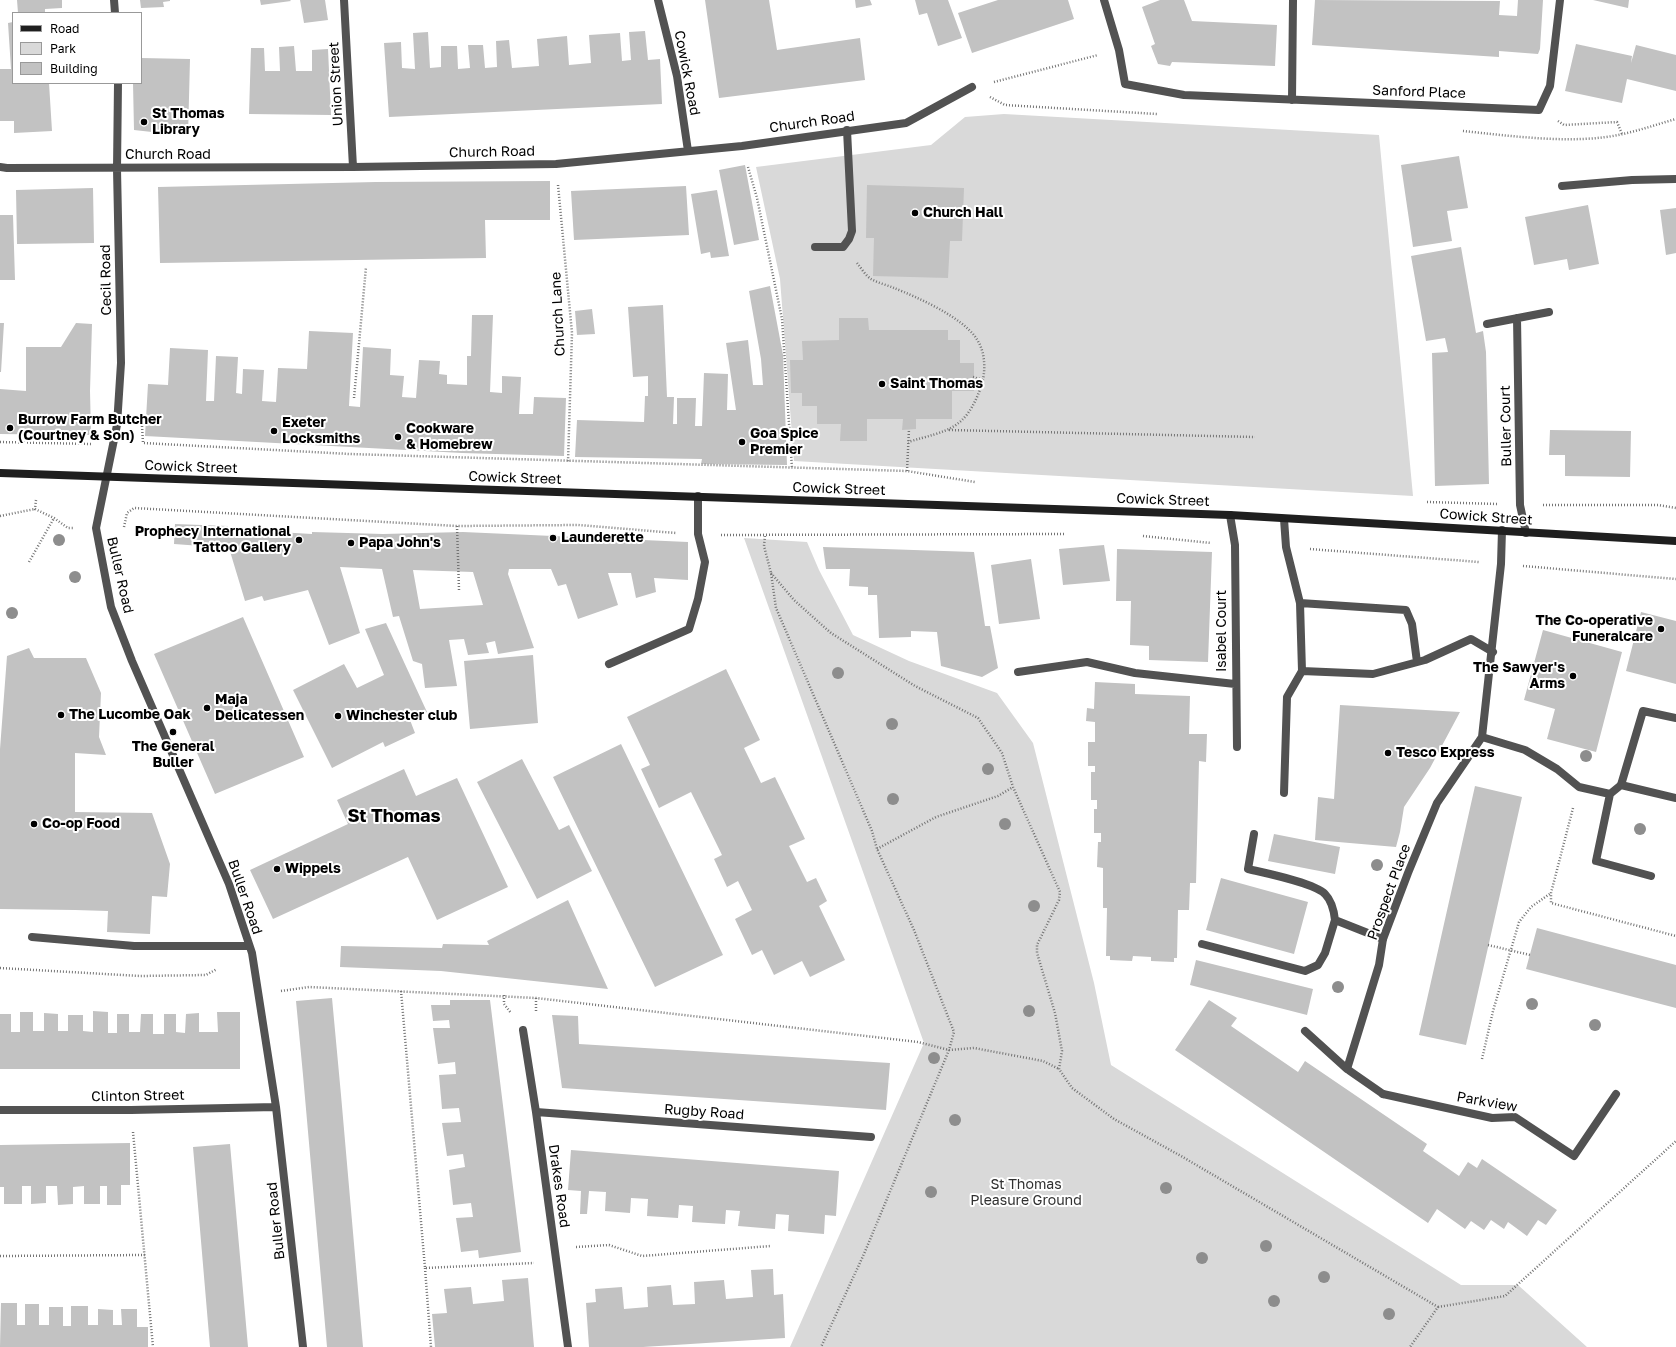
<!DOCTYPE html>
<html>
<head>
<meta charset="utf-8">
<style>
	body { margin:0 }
	#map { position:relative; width:1676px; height:1347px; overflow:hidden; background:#fff; font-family:"Golos Text",sans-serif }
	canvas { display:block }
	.legend { position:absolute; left:12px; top:12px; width:130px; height:72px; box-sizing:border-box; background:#fff; border:1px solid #999; margin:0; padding:5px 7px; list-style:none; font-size:12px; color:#000 }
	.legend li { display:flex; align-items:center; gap:8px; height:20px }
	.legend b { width:20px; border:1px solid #999 }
</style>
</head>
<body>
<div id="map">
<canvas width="1676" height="1347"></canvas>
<ul class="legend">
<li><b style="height:5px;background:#1f1f1f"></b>Road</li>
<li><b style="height:11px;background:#d9d9d9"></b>Park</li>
<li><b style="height:11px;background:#c2c2c2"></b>Building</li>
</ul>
</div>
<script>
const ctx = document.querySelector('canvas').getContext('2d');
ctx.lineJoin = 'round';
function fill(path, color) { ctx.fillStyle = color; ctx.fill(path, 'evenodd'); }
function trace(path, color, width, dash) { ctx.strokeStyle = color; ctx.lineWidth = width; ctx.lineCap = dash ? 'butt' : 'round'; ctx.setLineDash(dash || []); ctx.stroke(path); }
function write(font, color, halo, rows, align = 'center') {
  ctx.font = font + ' "Golos Text",sans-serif'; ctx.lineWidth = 4; ctx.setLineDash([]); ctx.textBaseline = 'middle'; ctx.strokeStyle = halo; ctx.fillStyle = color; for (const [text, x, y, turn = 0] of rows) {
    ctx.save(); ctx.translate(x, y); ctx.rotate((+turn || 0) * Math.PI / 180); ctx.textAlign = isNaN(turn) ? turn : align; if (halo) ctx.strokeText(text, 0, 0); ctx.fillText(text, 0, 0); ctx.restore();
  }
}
const green = new Path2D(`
	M 1004,114 L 1379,135 L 1413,496 L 794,461 L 780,279 L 756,167 L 931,145 L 965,117 Z
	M 744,538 L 807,542 L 819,570 L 853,635 L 909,661 L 997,693 L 1033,743 L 1094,983 L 1111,1065 L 1461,1285 L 1518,1285 L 1587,1347 L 790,1347 L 924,1043 Z`);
const building = new Path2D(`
	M 17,0 L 62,0 L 62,8 L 45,9 L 45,13 L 18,13 Z
	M 140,0 L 170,0 L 170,1 L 163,2 L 164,7 L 141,8 Z
	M 260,0 L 290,0 L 291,1 L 261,5 Z
	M 300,0 L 325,0 L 328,20 L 304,23 Z
	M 705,0 L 769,0 L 777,50 L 860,38 L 865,80 L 719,98 Z
	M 855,0 L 870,0 L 872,5 L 856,8 Z
	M 915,0 L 948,0 L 962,38 L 938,46 L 927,13 L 919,15 Z
	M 998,0 L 1068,0 L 1074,19 L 972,53 L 958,13 Z
	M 1160,0 L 1184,0 L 1192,21 L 1277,25 L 1275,66 L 1172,62 L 1170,66 L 1158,64 L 1151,46 L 1155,44 L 1142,7 Z
	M 1315,0 L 1500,1 L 1499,15 L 1517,16 L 1518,0 L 1543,0 L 1540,49 L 1538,54 L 1499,51 L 1499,57 L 1312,45 Z
	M 1593,0 L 1629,0 L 1628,8 Z
	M 13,22 L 13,83 L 49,83 L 52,131 L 14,133 L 14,121 L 0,121 L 0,69 L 11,69 L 8,23 Z
	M 645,31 L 648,60 L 660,59 L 662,104 L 389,117 L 384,43 L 401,42 L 402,68 L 415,69 L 413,33 L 428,32 L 430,68 L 441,67 L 441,46 L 457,46 L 458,69 L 470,68 L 468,45 L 483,45 L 485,68 L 497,67 L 496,41 L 509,40 L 512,68 L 539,66 L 537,39 L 567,36 L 569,65 L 591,63 L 589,35 L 620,33 L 622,61 L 631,60 L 629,32 Z
	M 1576,44 L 1632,56 L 1631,63 L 1636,45 L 1676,55 L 1676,91 L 1627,79 L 1622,103 L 1565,91 Z
	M 294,46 L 296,71 L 312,71 L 312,50 L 328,49 L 331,115 L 249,114 L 251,48 L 264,48 L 265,71 L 280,71 L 279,47 Z
	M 141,58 L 190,59 L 188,136 L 134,130 L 133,83 L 141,83 Z
	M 1459,156 L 1468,208 L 1447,211 L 1452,241 L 1413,247 L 1401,165 Z
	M 745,165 L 759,240 L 734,245 L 719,170 Z
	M 550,181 L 550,220 L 485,220 L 486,258 L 160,263 L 158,187 L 376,182 Z
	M 867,185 L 964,188 L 962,241 L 950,241 L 948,278 L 873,276 L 874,238 L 866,238 Z
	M 686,186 L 689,235 L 574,240 L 571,191 Z
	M 93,188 L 94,243 L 17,244 L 16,190 Z
	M 717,190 L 729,256 L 711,258 L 710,252 L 701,254 L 691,194 Z
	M 1588,205 L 1599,264 L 1569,270 L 1567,259 L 1534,265 L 1525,217 Z
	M 1676,208 L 1676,253 L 1666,255 L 1660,210 Z
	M 0,215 L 13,215 L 15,280 L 0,280 Z
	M 1461,247 L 1476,333 L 1483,331 L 1486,352 L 1489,484 L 1435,486 L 1432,353 L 1448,352 L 1445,338 L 1426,341 L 1411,256 Z
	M 770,286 L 783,355 L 787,465 L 701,464 L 702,459 L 575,457 L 577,420 L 644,422 L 645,396 L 648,396 L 648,376 L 633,377 L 628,307 L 663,305 L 667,397 L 674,397 L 673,424 L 677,424 L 677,398 L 696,398 L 695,426 L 702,426 L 704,373 L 728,374 L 727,410 L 736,410 L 726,343 L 748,340 L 753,385 L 763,385 L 761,359 L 749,291 Z
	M 592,309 L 595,334 L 577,335 L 575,311 Z
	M 472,315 L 493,315 L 490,392 L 502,393 L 502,376 L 521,377 L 519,414 L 533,414 L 534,397 L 566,398 L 564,456 L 462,453 L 145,436 L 148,384 L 168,385 L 170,348 L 208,350 L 206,401 L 214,401 L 216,356 L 238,357 L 236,393 L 242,394 L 243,369 L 264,370 L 262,401 L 276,402 L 278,368 L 307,369 L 309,331 L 353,333 L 349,406 L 360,407 L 363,347 L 391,349 L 390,375 L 404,376 L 402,397 L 416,398 L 419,360 L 440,361 L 439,374 L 447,375 L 447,384 L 467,385 L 467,356 L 471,356 Z
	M 839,318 L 868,318 L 869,330 L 948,330 L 948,340 L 960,340 L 960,363 L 974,363 L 974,391 L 952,391 L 952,419 L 916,419 L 916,429 L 902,430 L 903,419 L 867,419 L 867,441 L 840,441 L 841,424 L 817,424 L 817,406 L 802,406 L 802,393 L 791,393 L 790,360 L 803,360 L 802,341 L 839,340 Z
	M 0,323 L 4,323 L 1,372 L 0,372 Z
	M 76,323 L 92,324 L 90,391 L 91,435 L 0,434 L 0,389 L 26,391 L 26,347 L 61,347 Z
	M 1550,430 L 1631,431 L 1630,477 L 1565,476 L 1565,455 L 1549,455 Z
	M 175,524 L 228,526 L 227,529 L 312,534 L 312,532 L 383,534 L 463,532 L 688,542 L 688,580 L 654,578 L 656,592 L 636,598 L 631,573 L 608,573 L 618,605 L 578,619 L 566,584 L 558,586 L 551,569 L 509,569 L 508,574 L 534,648 L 498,654 L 495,641 L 486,643 L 489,653 L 468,655 L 464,639 L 449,640 L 457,686 L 425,688 L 422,664 L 413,661 L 399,616 L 393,617 L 382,569 L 340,567 L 360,633 L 329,645 L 308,590 L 264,601 L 262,596 L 245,601 L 229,548 L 174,544 ZM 413,570 L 473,572 L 483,605 L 420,609 Z
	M 1104,545 L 1110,581 L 1063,585 L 1059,549 Z
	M 823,547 L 974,552 L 985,626 L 990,626 L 998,668 L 982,677 L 941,666 L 937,632 L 911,631 L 911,637 L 879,638 L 877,595 L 868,595 L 868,587 L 849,586 L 850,569 L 826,569 Z
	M 1117,549 L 1212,552 L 1208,662 L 1149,660 L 1149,646 L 1130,645 L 1131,601 L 1116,601 Z
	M 1031,559 L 1040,619 L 999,624 L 991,565 Z
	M 1641,612 L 1676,621 L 1676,684 L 1626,671 Z
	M 243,617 L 304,757 L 215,794 L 154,654 Z
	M 386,623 L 427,712 L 410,720 L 415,733 L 385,747 L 383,742 L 332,768 L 293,690 L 344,664 L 357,688 L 384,675 L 365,629 Z
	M 1543,630 L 1622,652 L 1596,752 L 1547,739 L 1555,709 L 1524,700 Z
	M 29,648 L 34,658 L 86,658 L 101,693 L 99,737 L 106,755 L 75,753 L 75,812 L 152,813 L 170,864 L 167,897 L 152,896 L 150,934 L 107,932 L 108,911 L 75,910 L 0,909 L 0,749 L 7,656 Z
	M 533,655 L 538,723 L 470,729 L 464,661 Z
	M 726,669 L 760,740 L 744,748 L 761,783 L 775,777 L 805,839 L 789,846 L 807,882 L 816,878 L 827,901 L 819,906 L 845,960 L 810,977 L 802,961 L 774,975 L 762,950 L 752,955 L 735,919 L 752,910 L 738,881 L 727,887 L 714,859 L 722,855 L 691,792 L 659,808 L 641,769 L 650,765 L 627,717 Z
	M 1095,682 L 1135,684 L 1135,694 L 1190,696 L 1189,734 L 1207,734 L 1206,762 L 1199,761 L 1196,883 L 1190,883 L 1189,910 L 1178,910 L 1177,958 L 1174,958 L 1174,962 L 1151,961 L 1151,957 L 1133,956 L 1132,961 L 1110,960 L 1110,956 L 1106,956 L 1107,908 L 1103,908 L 1103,868 L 1097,867 L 1098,842 L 1101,842 L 1101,833 L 1094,833 L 1094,809 L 1097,809 L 1097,800 L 1091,800 L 1091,772 L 1095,772 L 1095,766 L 1088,766 L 1088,742 L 1095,742 L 1095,722 L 1086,721 L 1087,708 L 1094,709 Z
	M 1340,705 L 1460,712 L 1430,768 L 1404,807 L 1400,832 L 1396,847 L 1315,840 L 1318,797 L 1334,799 Z
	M 621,744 L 723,955 L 655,987 L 553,777 Z
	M 522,759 L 559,830 L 569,825 L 592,871 L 537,899 L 477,782 Z
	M 404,769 L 416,796 L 457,778 L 508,887 L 437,920 L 408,857 L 273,919 L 250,870 L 348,824 L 337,800 Z
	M 1475,786 L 1522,797 L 1466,1045 L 1419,1035 Z
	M 1274,834 L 1340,847 L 1335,874 L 1268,861 Z
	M 1221,878 L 1308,902 L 1294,954 L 1206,930 Z
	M 568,900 L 608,989 L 441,971 L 340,967 L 341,946 L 442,948 L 443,944 L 489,945 L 487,941 Z
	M 1537,928 L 1676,965 L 1676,1008 L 1526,969 Z
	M 1196,960 L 1313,989 L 1307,1015 L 1190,985 Z
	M 332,998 L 341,1095 L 363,1347 L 327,1347 L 303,1075 L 296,1001 Z
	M 450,1000 L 490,1000 L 521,1252 L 479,1258 L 478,1250 L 461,1252 L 456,1218 L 473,1217 L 471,1203 L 453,1205 L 449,1170 L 465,1167 L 463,1154 L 447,1156 L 442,1123 L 461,1122 L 459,1108 L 442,1109 L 439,1075 L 456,1074 L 455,1062 L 438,1064 L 433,1028 L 450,1028 L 449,1020 L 433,1021 L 431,1005 L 450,1005 Z
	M 1209,1000 L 1237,1018 L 1231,1026 L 1298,1072 L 1305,1061 L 1427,1144 L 1423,1151 L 1459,1176 L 1468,1162 L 1477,1168 L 1482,1159 L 1557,1210 L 1546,1225 L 1538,1220 L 1527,1236 L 1508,1222 L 1504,1229 L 1491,1220 L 1484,1230 L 1471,1221 L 1465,1229 L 1437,1209 L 1428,1223 L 1175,1050 Z
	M 93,1011 L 108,1012 L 108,1033 L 117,1033 L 117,1014 L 129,1014 L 129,1032 L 140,1032 L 141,1014 L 153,1014 L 153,1034 L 164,1034 L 164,1014 L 176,1014 L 176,1032 L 185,1033 L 186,1014 L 199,1013 L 199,1032 L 218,1032 L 217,1012 L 240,1012 L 240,1069 L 0,1069 L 0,1014 L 11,1014 L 11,1032 L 20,1032 L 20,1012 L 33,1012 L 33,1031 L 44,1031 L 44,1013 L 58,1014 L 58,1031 L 68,1031 L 68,1015 L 83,1015 L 83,1031 L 93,1032 Z
	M 552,1015 L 578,1016 L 579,1044 L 890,1063 L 886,1110 L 562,1088 Z
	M 130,1143 L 130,1185 L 121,1185 L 121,1205 L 107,1205 L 107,1186 L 100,1186 L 100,1204 L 84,1204 L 84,1186 L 73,1187 L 73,1204 L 58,1205 L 57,1186 L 46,1186 L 46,1203 L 31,1204 L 31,1186 L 22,1186 L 22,1204 L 4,1204 L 4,1187 L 0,1187 L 0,1145 Z
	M 230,1144 L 248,1347 L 210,1347 L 193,1147 Z
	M 571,1150 L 839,1171 L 836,1216 L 825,1215 L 824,1234 L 788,1231 L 789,1215 L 776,1214 L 775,1229 L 738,1226 L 740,1211 L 726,1210 L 725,1224 L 692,1222 L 693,1206 L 679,1205 L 678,1218 L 647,1216 L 648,1199 L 631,1198 L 630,1213 L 605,1211 L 606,1192 L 589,1191 L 587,1214 L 580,1214 L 581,1191 L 568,1190 Z
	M 773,1269 L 774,1295 L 783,1294 L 785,1338 L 643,1347 L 589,1347 L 586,1303 L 596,1302 L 595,1289 L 622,1287 L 624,1309 L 648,1307 L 647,1287 L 671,1285 L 673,1305 L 695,1304 L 694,1282 L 724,1280 L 726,1299 L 753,1297 L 751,1270 Z
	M 528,1278 L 534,1347 L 435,1347 L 432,1314 L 447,1313 L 444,1289 L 471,1287 L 473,1304 L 504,1301 L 502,1280 Z
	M 1,1303 L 17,1303 L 17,1325 L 25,1325 L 25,1304 L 39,1304 L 39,1325 L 49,1325 L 49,1307 L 63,1307 L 63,1326 L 71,1326 L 71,1306 L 88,1306 L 88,1325 L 98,1325 L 98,1309 L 113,1310 L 113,1325 L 122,1325 L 121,1309 L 137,1309 L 137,1327 L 148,1327 L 148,1347 L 0,1347 Z`);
const path = new Path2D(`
	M 994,82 L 1098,55
	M 990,97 L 1005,105 L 1157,114
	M 1558,121 L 1564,125 L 1617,122 L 1622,134
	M 1463,131 C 1512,136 1575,145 1623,134 C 1641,130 1658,124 1676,119
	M 748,167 L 757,198 L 782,319 L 792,468
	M 558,185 L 572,333 L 568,462
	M 857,263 C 861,268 866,276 871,279 C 878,283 887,285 894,288 C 917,297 962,317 976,338 C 986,352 986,372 981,387 C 965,431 948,430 908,442
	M 973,377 L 983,380
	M 354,398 L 366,267
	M 142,426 L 143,443 L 350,454 L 907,471 L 975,482
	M 949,430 L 1255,437
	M 0,442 L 91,444
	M 907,471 L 909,429
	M 36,500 L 35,509 L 54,518 L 68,528 L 74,528
	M 1427,502 L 1498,504
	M 1543,505 L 1658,505 L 1676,508
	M 0,516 L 35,509
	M 457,526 L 459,590
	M 124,527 L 127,513 L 134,508 L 457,526 L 578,525 L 676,533
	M 721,535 L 1064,534
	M 765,536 L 764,546 L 771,573 L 776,608 L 872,831 L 877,849 L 914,930 L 954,1032 L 949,1050 L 864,1254 L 821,1347
	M 1143,536 L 1211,543
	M 1310,549 L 1479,562
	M 29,562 L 54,518
	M 1523,566 L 1676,579
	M 771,573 L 794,600 L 831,633 L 915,686 L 978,718 L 1002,753 L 1013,787 L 1060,892 L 1059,900 L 1037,945 L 1037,953 L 1055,1013 L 1062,1051 L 1059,1069 L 1072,1088 L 1114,1119 L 1181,1156 L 1438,1307 L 1410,1347
	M 1573,808 L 1551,893 L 1551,903 L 1676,936
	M 877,849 L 936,817 L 998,796 L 1013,787
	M 1488,945 L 1530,955
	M 0,968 L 140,976 L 206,975 L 217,969
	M 281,991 L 309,987 L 536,998 L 918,1042 L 949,1050 L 974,1048 L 1043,1061 L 1059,1069
	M 401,991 L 425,1268 L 534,1263
	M 504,995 L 504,1004 L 511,1013
	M 536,998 L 536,1011
	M 1482,1059 L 1493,1011 L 1519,922 L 1531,907 L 1551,893
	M 133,1132 L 153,1347
	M 576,1247 L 609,1245 L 642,1256 L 771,1246
	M 0,1256 L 145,1255
	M 425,1268 L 431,1347
	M 1438,1307 L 1505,1296 L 1676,1141`);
const lane = new Path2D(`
	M 1562,186 L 1632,180 L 1676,179
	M 815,247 L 843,247 L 849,239 L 852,231 L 847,130
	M 1517,318 L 1520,505 L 1526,533
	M 1487,324 L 1549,312
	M 1230,515 L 1235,545 L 1237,747
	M 1300,603 L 1406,610 L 1412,624 L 1417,662
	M 609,664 L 689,629 L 698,599 L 705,562 L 698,534 L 698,496
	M 1302,671 L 1373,674 L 1425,660 L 1471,639 L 1493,652
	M 1018,672 L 1087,662 L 1135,673 L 1235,684
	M 1621,785 L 1643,711 L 1676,718
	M 1284,793 L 1287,697 L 1302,671 L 1300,603 L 1286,547 L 1284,519
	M 1254,834 L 1248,869 C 1265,873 1315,883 1325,894 C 1332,901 1334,911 1335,920
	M 32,937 L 134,946 L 249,946
	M 1202,944 L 1305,971 L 1318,965 L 1325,953 L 1335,920 L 1383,939
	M 1383,1094 L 1492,1118 L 1515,1117 L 1574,1156 L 1616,1094`);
const street = new Path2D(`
	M 114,0 L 115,13
	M 344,0 L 353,167
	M 658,0 L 677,76 L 688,151
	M 1104,0 L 1119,50 L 1125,84 L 1184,95 L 1539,110 L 1550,86 L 1560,0
	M 118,83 L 117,169 L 121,363 L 117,425 L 96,528 L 111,607 L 132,661 L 229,884 L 252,953 L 276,1107 L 303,1347
	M 1292,100 L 1293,0
	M 0,167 L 7,168 L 353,167 L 556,164 L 742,146 L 906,123 L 972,87
	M 1482,737 L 1525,750 L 1557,769 L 1579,787 L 1610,794
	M 1651,876 L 1596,861 L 1610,794 L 1621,785 L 1676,798
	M 523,1030 L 536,1112 L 568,1347
	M 1305,1031 L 1347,1069
	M 1383,1094 L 1347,1069 L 1379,965 L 1383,939 L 1408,873 L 1437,803 L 1482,737 L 1501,564 L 1502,530
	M 0,1110 L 131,1110 L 276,1107
	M 536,1112 L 871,1137`);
const secondary = new Path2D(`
	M 0,473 L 1230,515 L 1676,541`);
const trees = [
	[59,540],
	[75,577],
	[12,613],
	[838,673],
	[892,724],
	[1586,756],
	[988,769],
	[893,799],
	[1005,824],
	[1640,829],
	[1377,865],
	[1034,906],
	[1338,987],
	[1532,1004],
	[1029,1011],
	[1595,1025],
	[934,1058],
	[955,1120],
	[1166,1188],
	[931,1192],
	[1266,1246],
	[1202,1258],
	[1324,1277],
	[1274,1301],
	[1389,1314]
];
const markers = [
	[144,122,4,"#000"],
	[915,213,4,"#000"],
	[882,384,4,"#000"],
	[10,428,4,"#000"],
	[274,431,4,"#000"],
	[398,437,4,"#000"],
	[742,442,4,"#000"],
	[553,538,4,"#000"],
	[299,540,4,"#000"],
	[351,543,4,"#000"],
	[1661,629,4,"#000"],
	[1573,676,4,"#000"],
	[207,708,4,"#000"],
	[61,715,4,"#000"],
	[338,716,4,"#000"],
	[173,732,4,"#000"],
	[1388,753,4,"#000"],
	[34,824,4,"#000"],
	[277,869,4,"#000"]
];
const streetNames = [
	["Cowick Road",687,73,79],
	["Union Street",336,84,-93],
	["Sanford Place",1419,92,2],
	["Church Road",812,122,-8],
	["Church Road",492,152,-1],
	["Church Road",168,155],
	["Cecil Road",106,280,-91],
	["Church Lane",558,314,-93],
	["Buller Court",1506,426,-91],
	["Cowick Street",191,467,2],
	["Cowick Street",515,478,2],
	["Cowick Street",839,489,2],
	["Cowick Street",1163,500,2],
	["Cowick Street",1486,517,4],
	["Buller Road",120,575,77],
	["Isabel Court",1222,631,-90],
	["Prospect Place",1389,892,-70],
	["Buller Road",245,897,71],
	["Clinton Street",138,1096,-1],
	["Parkview",1487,1102,10],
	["Rugby Road",704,1112,4],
	["Drakes Road",559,1186,82],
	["Buller Road",276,1221,-96]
];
const poiNames = [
	["St Thomas",152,114],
	["Library",152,130],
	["Church Hall",923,213],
	["Saint Thomas",890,384],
	["Burrow Farm Butcher",18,420],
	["(Courtney & Son)",18,436],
	["Exeter",282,423],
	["Locksmiths",282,439],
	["Cookware",406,429],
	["& Homebrew",406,445],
	["Goa Spice",750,434],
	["Premier",750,450],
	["Prophecy International",291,532,"right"],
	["Tattoo Gallery",291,548,"right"],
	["Launderette",561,538],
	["Papa John's",359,543],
	["The Co-operative",1653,621,"right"],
	["Funeralcare",1653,637,"right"],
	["The Sawyer's",1565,668,"right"],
	["Arms",1565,684,"right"],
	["Maja",215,700],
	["Delicatessen",215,716],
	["The Lucombe Oak",69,715],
	["Winchester club",346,716],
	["The General",173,747,"center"],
	["Buller",173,763,"center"],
	["Tesco Express",1396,753],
	["Co-op Food",42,824],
	["Wippels",285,869]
];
const parkNames = [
	["St Thomas",1026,1185],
	["Pleasure Ground",1026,1201]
];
const districtNames = [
	["St Thomas",394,816]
];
fill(green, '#d9d9d9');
fill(building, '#c2c2c2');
trace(path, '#747474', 2.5, [1, 2]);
trace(lane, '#525252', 8);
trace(street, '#525252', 8);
trace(secondary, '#1f1f1f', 8);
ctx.fillStyle = '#8d8d8d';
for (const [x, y] of trees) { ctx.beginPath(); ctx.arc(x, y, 6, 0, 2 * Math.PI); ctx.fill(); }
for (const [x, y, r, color] of markers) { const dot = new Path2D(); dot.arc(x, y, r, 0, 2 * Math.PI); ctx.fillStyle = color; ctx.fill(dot); trace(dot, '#fff', 1.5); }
write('14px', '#000', '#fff', streetNames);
write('bold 14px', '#000', '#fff', poiNames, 'left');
write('14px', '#303030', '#fff', parkNames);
write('bold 18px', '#000', '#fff', districtNames);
</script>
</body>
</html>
